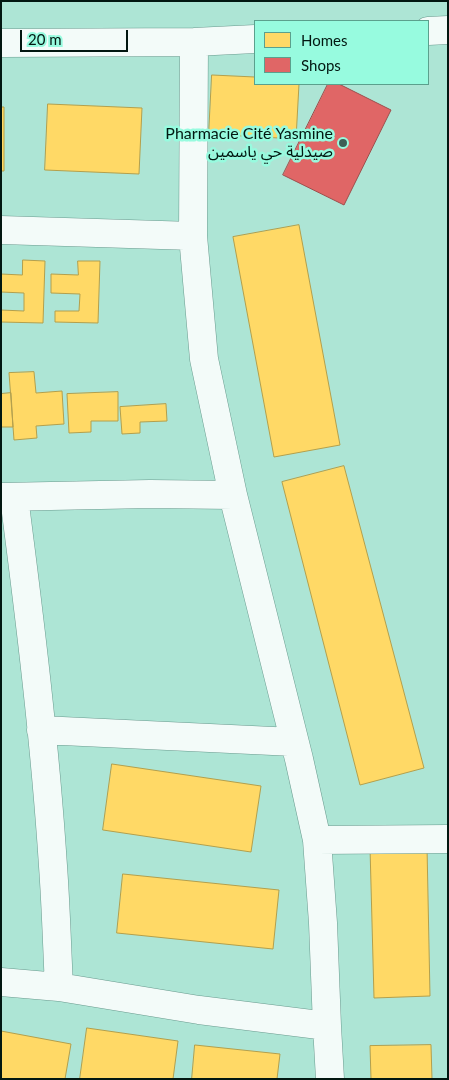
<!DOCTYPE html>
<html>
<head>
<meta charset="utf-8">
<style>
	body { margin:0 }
	#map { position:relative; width:449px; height:1080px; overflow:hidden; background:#ade5d5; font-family:Lato,sans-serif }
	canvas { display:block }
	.frame { position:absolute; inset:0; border:2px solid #021711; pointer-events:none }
	.legend { position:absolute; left:254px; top:20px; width:175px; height:65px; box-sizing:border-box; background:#97fbdf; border:1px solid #5ba08d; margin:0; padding:6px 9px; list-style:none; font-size:15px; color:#021711 }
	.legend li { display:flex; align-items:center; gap:10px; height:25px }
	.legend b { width:25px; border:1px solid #5ba08d }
	.scale { position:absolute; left:20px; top:30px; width:108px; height:22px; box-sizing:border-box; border:2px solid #021711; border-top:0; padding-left:6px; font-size:15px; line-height:18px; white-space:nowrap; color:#021711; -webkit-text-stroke:4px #97fbdf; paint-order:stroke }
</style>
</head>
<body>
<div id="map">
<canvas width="449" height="1080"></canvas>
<div class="frame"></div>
<ul class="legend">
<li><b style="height:14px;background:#ffd966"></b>Homes</li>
<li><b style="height:14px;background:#e06666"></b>Shops</li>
</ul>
<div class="scale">20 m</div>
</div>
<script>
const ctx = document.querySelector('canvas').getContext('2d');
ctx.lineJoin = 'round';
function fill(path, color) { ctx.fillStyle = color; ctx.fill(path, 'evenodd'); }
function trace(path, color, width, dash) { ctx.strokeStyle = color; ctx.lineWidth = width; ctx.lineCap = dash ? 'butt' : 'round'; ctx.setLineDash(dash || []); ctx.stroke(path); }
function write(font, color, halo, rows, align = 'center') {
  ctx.font = font + ' Lato,"Noto Sans Arabic",sans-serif'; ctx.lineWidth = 5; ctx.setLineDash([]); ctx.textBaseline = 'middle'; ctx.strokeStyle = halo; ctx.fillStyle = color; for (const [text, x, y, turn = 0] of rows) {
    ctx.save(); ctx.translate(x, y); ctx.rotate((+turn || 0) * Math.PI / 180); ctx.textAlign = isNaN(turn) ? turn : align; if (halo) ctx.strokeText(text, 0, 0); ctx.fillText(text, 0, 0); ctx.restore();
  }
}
const homes = new Path2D(`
	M 212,75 L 255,77 L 255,84 L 299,84 L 296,139 L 209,134 Z
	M 48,104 L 142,108 L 139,174 L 45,170 Z
	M 1,107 L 4,107 L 4,171 L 1,171 Z
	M 299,225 L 340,445 L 274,457 L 233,237 Z
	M 23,260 L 45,261 L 43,323 L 1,322 L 1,310 L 24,311 L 24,293 L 1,292 L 1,274 L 22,275 Z
	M 78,261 L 100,261 L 98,323 L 55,322 L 55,311 L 79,311 L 80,294 L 51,293 L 51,274 L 78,275 Z
	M 34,372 L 36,393 L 62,391 L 64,424 L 36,426 L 37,438 L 14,440 L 9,373 Z
	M 118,392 L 118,421 L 91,421 L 91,432 L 69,433 L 67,394 Z
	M 11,393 L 13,427 L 1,427 L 1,394 Z
	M 166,404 L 167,421 L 140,422 L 140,433 L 122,434 L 120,407 Z
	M 344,466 L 424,768 L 360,785 L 282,482 Z
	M 112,764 L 261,786 L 251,852 L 103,830 Z
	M 427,846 L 430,996 L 374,998 L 370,847 Z
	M 123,874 L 279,890 L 273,949 L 117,933 Z
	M 87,1028 L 178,1041 L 173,1079 L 80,1079 Z
	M 1,1031 L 71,1044 L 65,1079 L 1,1079 Z
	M 195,1045 L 280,1054 L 277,1079 L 192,1079 Z
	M 431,1045 L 432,1079 L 371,1079 L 370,1046 Z`);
const shops = new Path2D(`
	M 328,84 L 339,84 L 391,110 L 344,205 L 283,175 Z`);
const minor = new Path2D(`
	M 428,31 L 448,30
	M 194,42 L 193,236 L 204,359 L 233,495 L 299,759 L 317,840 L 323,923 L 327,1026 L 330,1079
	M 1,43 L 194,42 L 255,39
	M 1,230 L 193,236
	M 1,497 L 150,494 L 233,495
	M 14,497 C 30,620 45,743 53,866 C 56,907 57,947 59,987
	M 41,730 L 294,742
	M 317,840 L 448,839
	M 1,982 L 59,987 L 199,1010 L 327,1026`);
const markers = [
	[343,143,5,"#3e5f56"]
];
const poiNames = [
	["Pharmacie Cité Yasmine",333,134],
	["صيدلية حي ياسمين",333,152]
];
fill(homes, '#ffd966');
trace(homes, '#b39f4c', 1);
fill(shops, '#e06666');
trace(shops, '#9d4e4c', 1);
trace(minor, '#699a8e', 29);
trace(minor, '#f3fbf9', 28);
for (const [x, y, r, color] of markers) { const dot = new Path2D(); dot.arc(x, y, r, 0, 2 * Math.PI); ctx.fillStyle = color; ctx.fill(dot); trace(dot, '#97fbdf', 2); }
write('16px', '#021711', '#97fbdf', poiNames, 'right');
</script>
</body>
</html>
